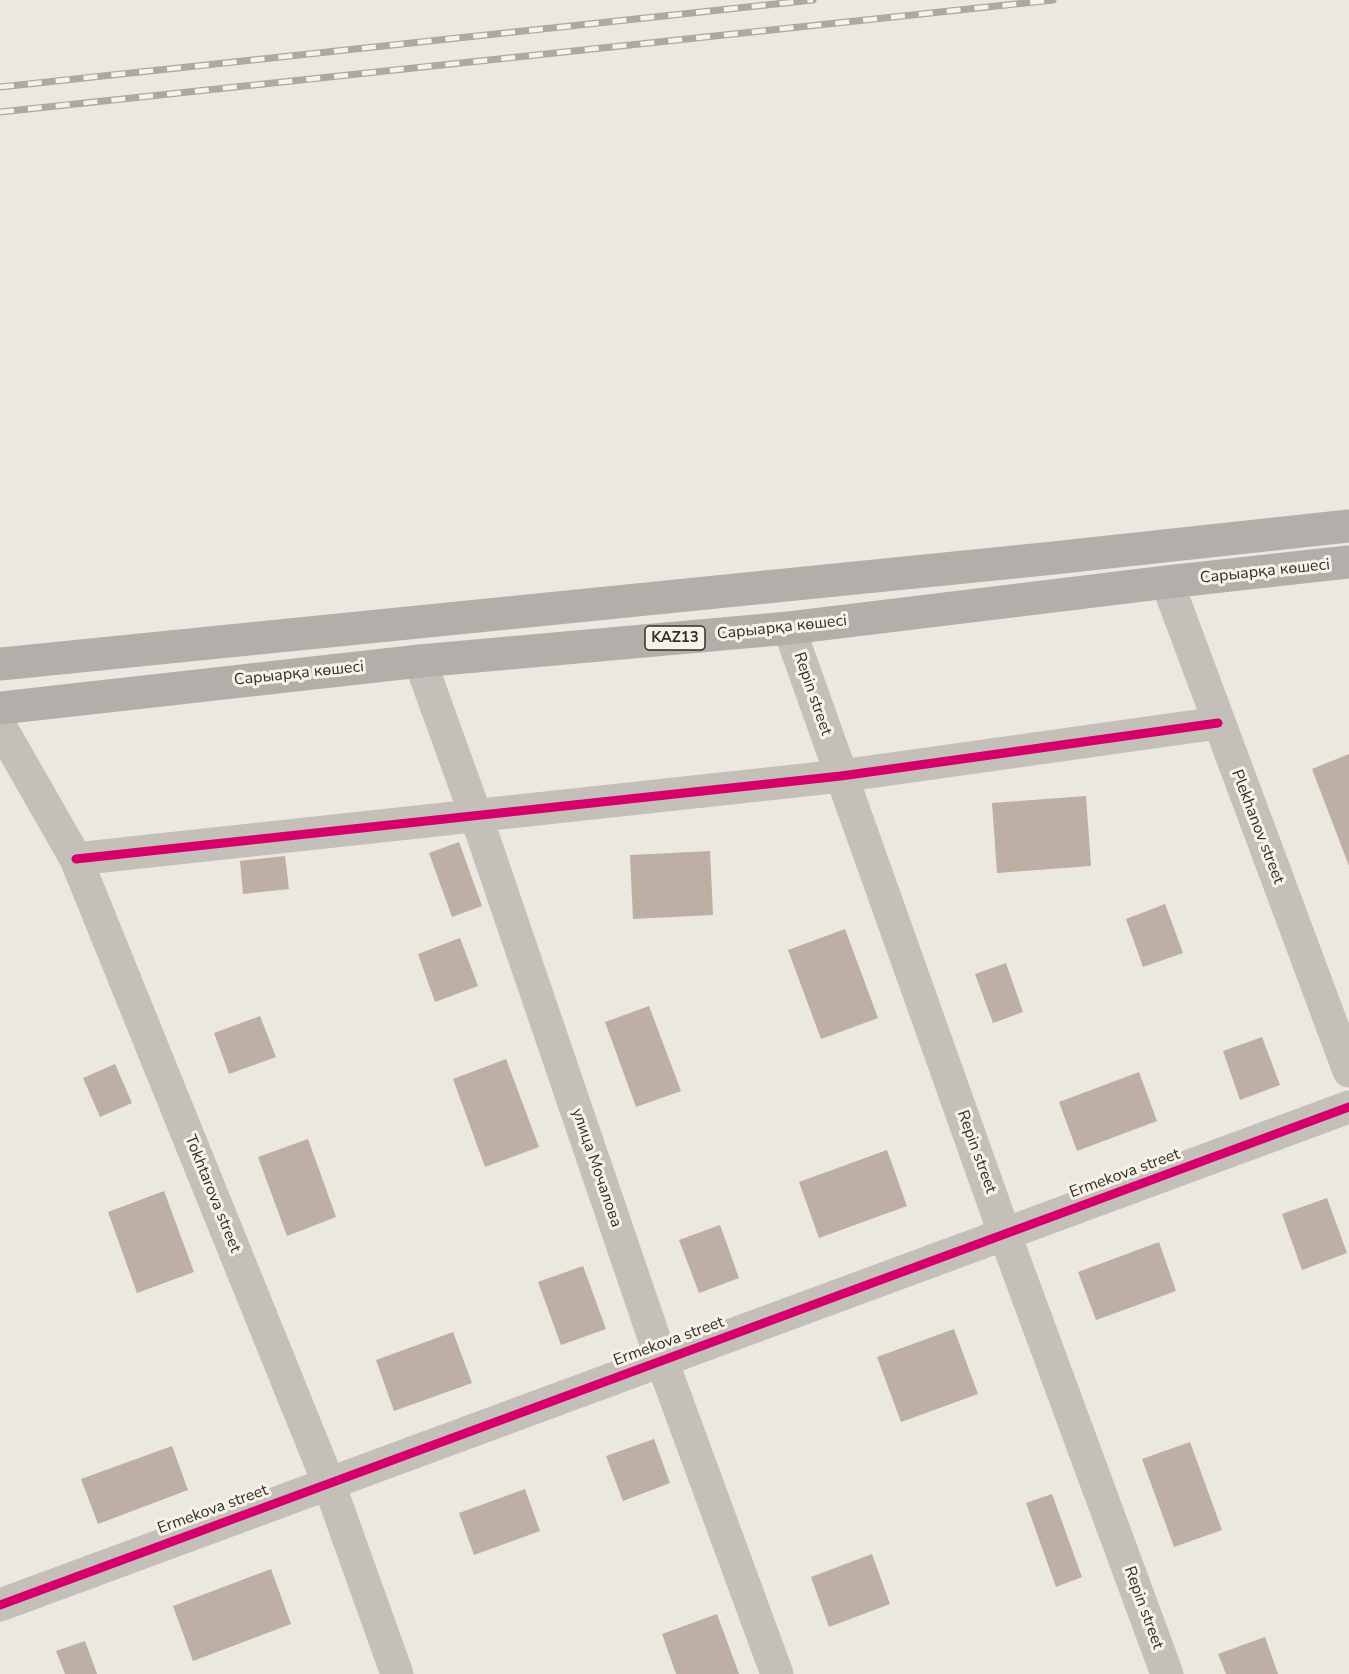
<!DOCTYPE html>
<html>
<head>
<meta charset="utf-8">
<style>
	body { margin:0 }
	canvas { display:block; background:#ebe8e0 }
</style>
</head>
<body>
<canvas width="1349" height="1674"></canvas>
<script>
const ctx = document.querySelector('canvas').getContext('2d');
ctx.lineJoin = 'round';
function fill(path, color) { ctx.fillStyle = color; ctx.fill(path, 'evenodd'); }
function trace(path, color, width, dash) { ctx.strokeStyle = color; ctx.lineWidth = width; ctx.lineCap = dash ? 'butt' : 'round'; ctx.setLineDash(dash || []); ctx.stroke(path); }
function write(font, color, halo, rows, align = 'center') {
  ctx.font = font + ' "Nunito Sans",sans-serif'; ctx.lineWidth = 6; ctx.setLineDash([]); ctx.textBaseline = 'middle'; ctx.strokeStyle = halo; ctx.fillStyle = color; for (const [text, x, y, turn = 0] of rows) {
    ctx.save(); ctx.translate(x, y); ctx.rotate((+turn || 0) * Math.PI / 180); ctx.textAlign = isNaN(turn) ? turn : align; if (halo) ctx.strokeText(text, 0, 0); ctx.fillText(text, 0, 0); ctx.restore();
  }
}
const building = new Path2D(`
	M 1349,754 L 1349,866 L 1312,769 Z
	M 1086,796 L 1091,866 L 997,873 L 992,803 Z
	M 459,842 L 482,906 L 452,917 L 429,853 Z
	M 710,851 L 713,915 L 633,919 L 630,855 Z
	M 285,856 L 289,889 L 243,894 L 240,861 Z
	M 1165,904 L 1183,953 L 1143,967 L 1126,919 Z
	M 845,929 L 878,1018 L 821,1039 L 788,950 Z
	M 460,938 L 478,986 L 435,1002 L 418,954 Z
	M 1006,963 L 1023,1012 L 993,1023 L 975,974 Z
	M 649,1006 L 681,1091 L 636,1107 L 605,1022 Z
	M 260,1016 L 276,1057 L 229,1074 L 214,1033 Z
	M 1262,1037 L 1280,1085 L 1240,1100 L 1223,1051 Z
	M 506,1059 L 539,1147 L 485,1167 L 453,1079 Z
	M 115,1064 L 132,1103 L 100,1117 L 83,1078 Z
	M 1139,1072 L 1157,1121 L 1077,1151 L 1059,1102 Z
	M 308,1139 L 336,1217 L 287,1236 L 258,1157 Z
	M 887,1150 L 907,1206 L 819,1238 L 799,1182 Z
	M 164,1191 L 194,1272 L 137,1293 L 108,1212 Z
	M 1327,1198 L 1347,1253 L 1302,1270 L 1282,1214 Z
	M 720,1225 L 739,1278 L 699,1293 L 679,1240 Z
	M 1159,1242 L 1176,1291 L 1096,1320 L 1078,1272 Z
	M 583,1266 L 606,1329 L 561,1345 L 538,1282 Z
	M 954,1329 L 978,1394 L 901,1422 L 877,1357 Z
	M 453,1332 L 472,1383 L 394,1411 L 376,1360 Z
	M 654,1439 L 670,1483 L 623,1501 L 606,1456 Z
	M 1190,1442 L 1222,1530 L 1174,1547 L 1142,1459 Z
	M 172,1446 L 188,1490 L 98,1524 L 81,1479 Z
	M 525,1489 L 540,1531 L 474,1555 L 459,1513 Z
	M 1052,1494 L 1082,1577 L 1056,1587 L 1026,1503 Z
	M 872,1554 L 890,1604 L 829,1627 L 811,1577 Z
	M 271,1569 L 291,1624 L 193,1661 L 173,1606 Z
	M 717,1614 L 739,1674 L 676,1674 L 662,1634 Z
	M 1265,1637 L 1278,1674 L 1226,1674 L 1218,1654 Z
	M 85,1641 L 97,1674 L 65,1674 L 56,1651 Z`);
const minor = new Path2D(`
	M 1167,582 L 1349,1071
	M 789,628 L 1005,1235 L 1167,1674
	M 420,661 L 476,816 L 662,1361 L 777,1674
	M 0,726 L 76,859 L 329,1484 L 397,1674
	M 76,859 L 841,776 L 1218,723
	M 0,1605 L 1349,1107`);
const major = new Path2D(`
	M 0,664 L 1044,559 L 1349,526
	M 0,708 L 420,661 L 789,628 L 1167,582 L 1349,562`);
const rail = new Path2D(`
	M 0,87 L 813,0
	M 0,112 L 1053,0`);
const cycleway = new Path2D(`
	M 76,859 L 841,776 L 1218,723
	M 0,1605 L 1349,1107`);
const shields = [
	[675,638,60]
];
const shieldNames = [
	["KAZ13",675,638]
];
const streetNames = [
	["Сарыарқа көшесі",1265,572,-6],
	["Сарыарқа көшесі",782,628,-6],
	["Сарыарқа көшесі",299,674,-6],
	["Repin street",812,694,71],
	["Plekhanov street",1257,827,69],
	["Repin street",976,1152,70],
	["улица Мочалова",596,1168,71],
	["Ermekova street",1125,1174,-20],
	["Tokhtarova street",212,1194,68],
	["Ermekova street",669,1342,-20],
	["Ermekova street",213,1510,-20],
	["Repin street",1143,1608,70]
];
fill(building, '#bdafa4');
trace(minor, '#c4c0b9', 33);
trace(major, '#b2aea9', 33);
trace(rail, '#aca8a3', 7);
trace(rail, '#f7f2e8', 4.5, [14]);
trace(cycleway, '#d6006c', 9);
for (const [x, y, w] of shields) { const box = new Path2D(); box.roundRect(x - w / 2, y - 12, w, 24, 4.5); ctx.fillStyle = '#f7f2e8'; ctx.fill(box); trace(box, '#342e28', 1.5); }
write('bold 15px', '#342e28', null, shieldNames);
write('16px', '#342e28', '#f7f2e8', streetNames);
</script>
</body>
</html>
